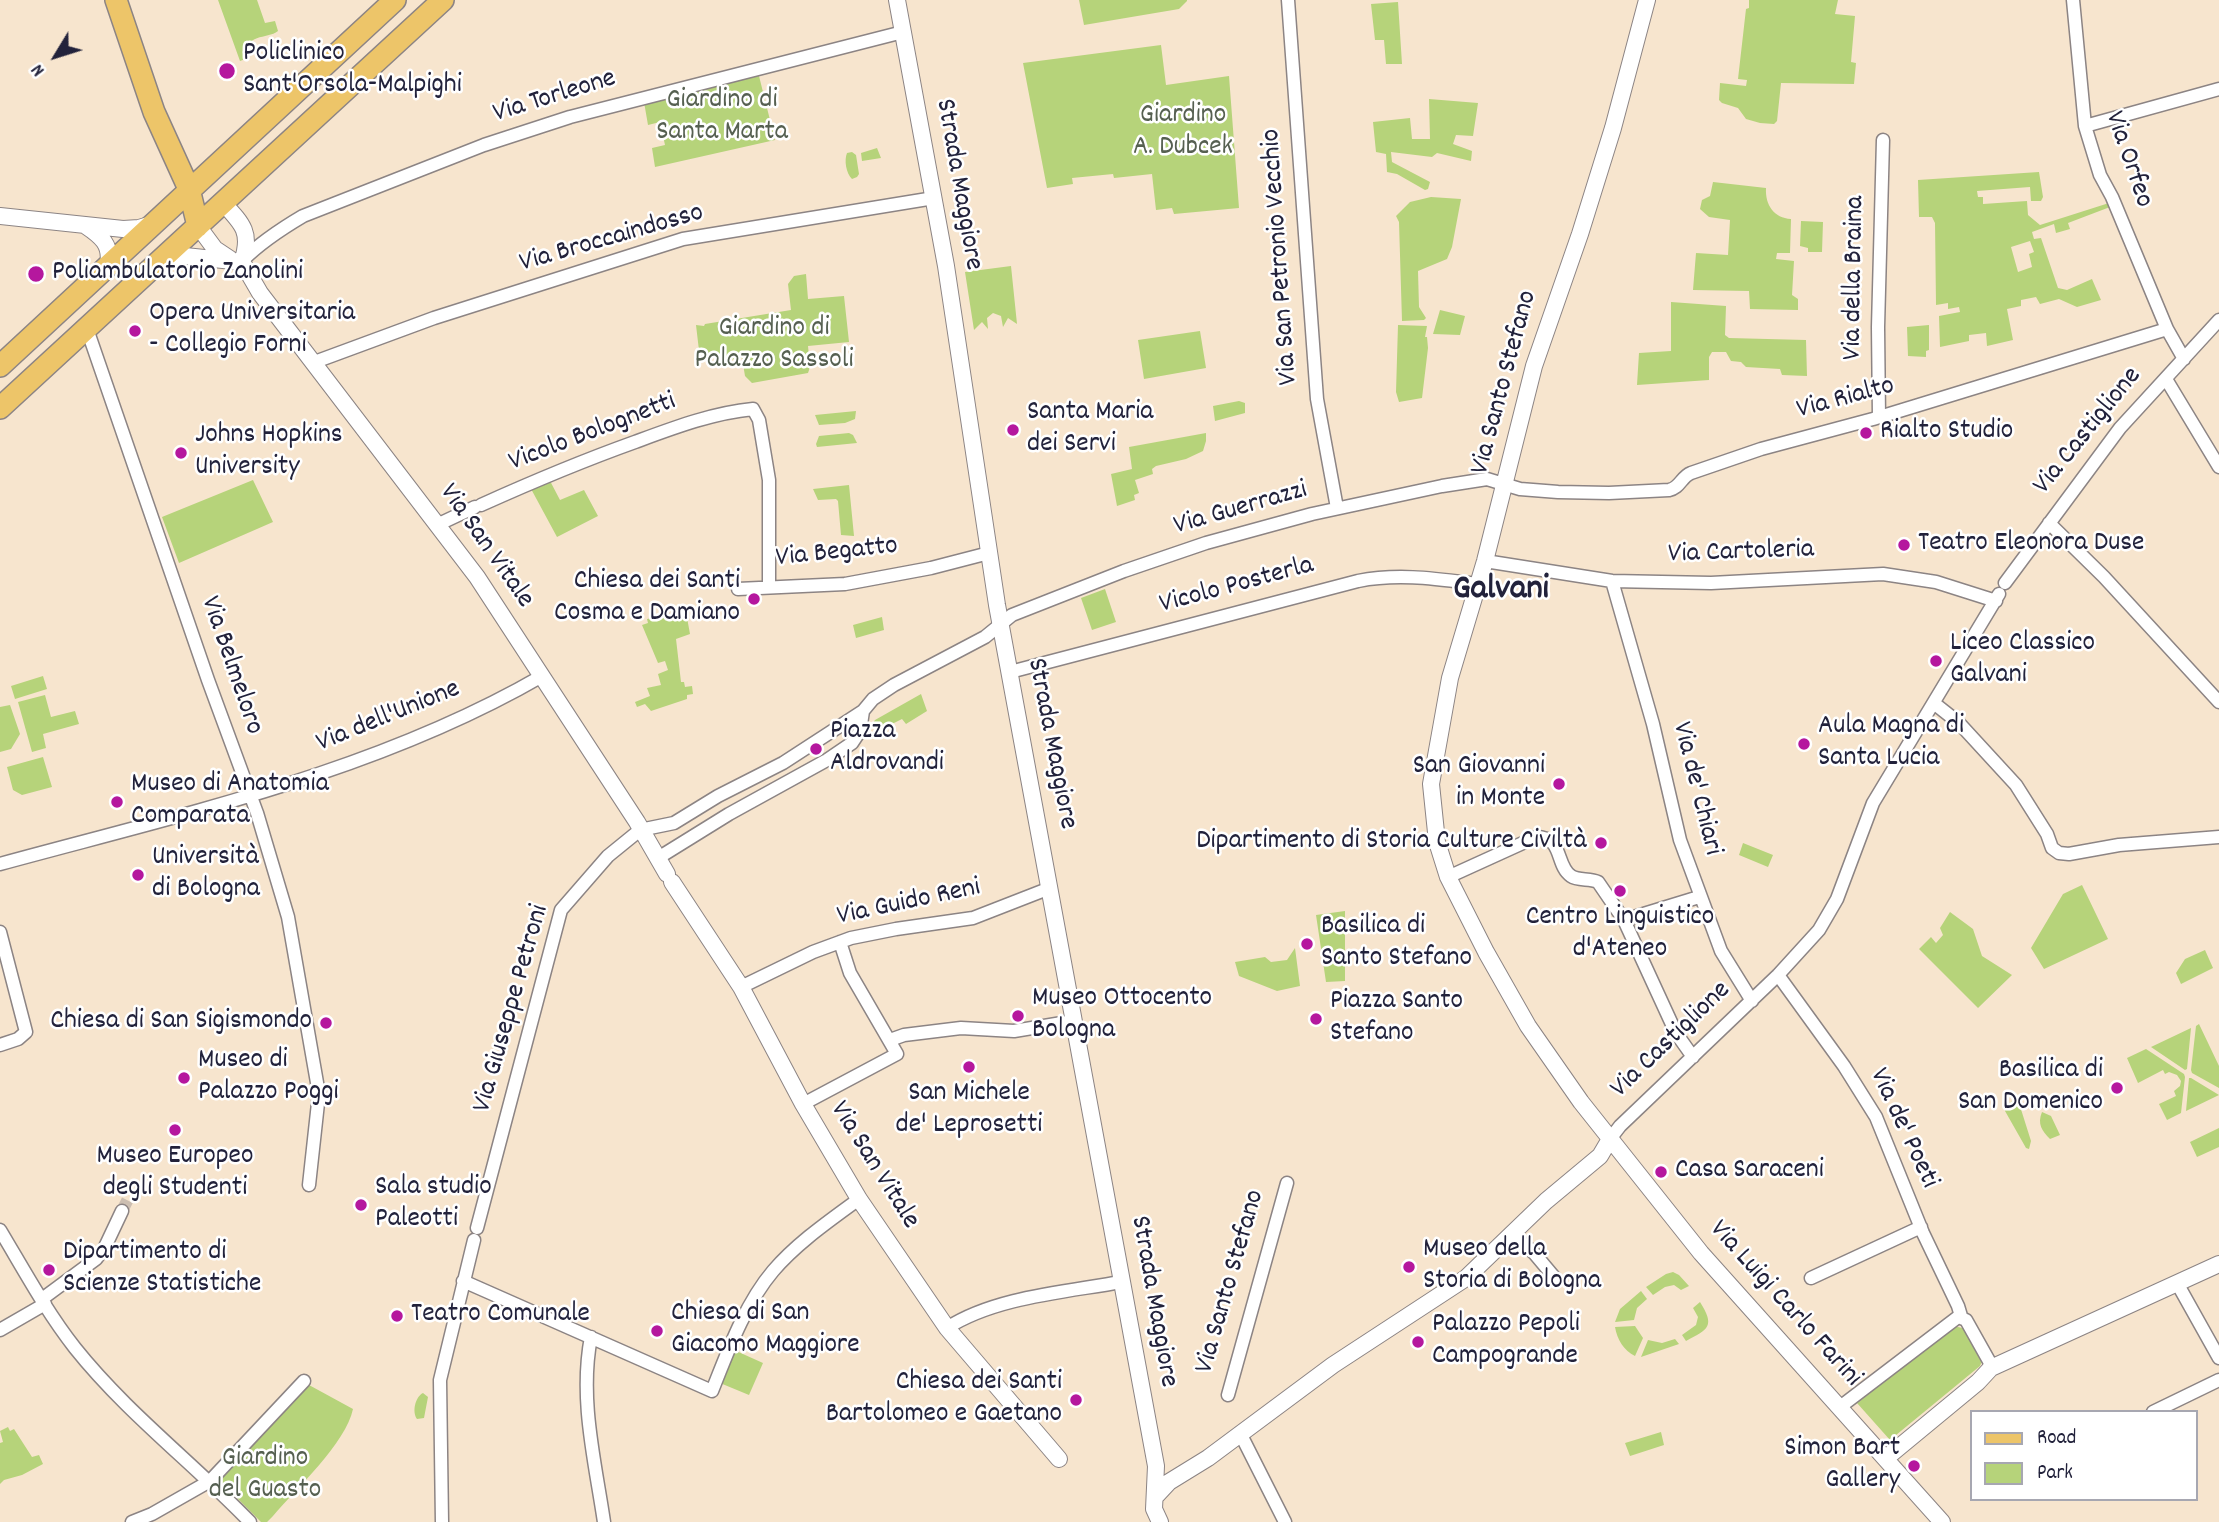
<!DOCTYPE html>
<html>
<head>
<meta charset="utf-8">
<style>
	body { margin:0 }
	#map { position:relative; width:2219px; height:1522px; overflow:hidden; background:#f7e5ce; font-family:Dekko,sans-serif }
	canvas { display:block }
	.legend { position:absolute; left:1970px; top:1410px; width:228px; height:91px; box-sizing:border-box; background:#fff; border:2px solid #a7a7b1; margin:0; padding:9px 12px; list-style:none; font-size:21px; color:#22223b }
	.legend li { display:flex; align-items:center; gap:14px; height:35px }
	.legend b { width:35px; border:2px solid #a7a7b1 }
	.north { position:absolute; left:21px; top:21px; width:70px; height:70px; -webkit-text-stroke:5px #fff; paint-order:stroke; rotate:232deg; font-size:19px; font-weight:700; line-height:28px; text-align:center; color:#22223b }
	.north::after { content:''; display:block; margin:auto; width:24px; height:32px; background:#22223b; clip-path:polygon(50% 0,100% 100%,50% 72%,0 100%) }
</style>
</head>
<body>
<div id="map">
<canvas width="2219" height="1522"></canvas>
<ul class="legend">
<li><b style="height:9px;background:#edc569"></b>Road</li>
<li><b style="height:19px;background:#b6d37a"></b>Park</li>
</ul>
<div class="north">N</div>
</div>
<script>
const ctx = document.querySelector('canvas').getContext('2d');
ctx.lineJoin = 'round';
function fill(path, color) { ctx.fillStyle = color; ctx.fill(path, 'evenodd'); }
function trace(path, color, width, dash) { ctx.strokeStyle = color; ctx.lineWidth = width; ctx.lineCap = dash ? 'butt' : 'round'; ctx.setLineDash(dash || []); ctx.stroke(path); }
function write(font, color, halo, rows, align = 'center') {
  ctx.font = font + ' Dekko,sans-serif'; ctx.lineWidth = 5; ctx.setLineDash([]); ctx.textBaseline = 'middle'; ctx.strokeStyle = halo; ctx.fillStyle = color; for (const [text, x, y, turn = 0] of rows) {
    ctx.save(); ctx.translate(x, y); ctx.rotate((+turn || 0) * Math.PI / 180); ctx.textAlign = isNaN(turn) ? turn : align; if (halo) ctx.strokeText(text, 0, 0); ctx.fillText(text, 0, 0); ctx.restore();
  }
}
const green = new Path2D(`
	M 218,0 L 257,0 L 265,23 L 275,21 L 278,31 C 267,40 243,32 248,58 L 240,61 Z
	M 1079,0 L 1187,0 L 1187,1 L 1179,9 L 1084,25 Z
	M 1749,0 L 1838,0 L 1835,14 L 1855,16 L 1851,62 L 1856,63 L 1854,84 L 1781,83 L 1777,121 L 1774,124 L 1760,123 L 1746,119 L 1738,108 L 1722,103 L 1719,100 L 1720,83 L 1746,86 L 1747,80 L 1738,79 L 1746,9 L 1749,8 Z
	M 1398,2 L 1402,64 L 1386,64 L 1384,40 L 1375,40 L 1371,4 Z
	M 1161,45 L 1166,85 L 1229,76 L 1239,208 L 1174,214 L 1172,208 L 1156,210 L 1152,174 L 1114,178 L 1113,174 L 1072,178 L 1073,184 L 1047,188 L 1023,63 Z
	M 759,76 L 775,140 L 655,167 L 652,148 L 665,145 L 660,122 L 648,125 L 644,102 Z
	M 1429,99 L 1478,103 L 1473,136 L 1456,135 L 1453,144 L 1472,151 L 1471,161 L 1437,153 L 1432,157 L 1391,152 L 1392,162 L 1430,182 L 1428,189 L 1425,190 L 1397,174 L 1387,172 L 1386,154 L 1376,152 L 1373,122 L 1410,118 L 1412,139 L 1430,139 Z
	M 877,148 L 881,158 L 862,161 L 861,153 Z
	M 852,152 L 856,155 L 859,174 L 857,177 L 852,179 C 846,173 844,160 847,153 Z
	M 2039,172 L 2043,197 L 2041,201 L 2031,201 L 2030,187 L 1977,191 L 1978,197 L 1983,197 L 1983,204 L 2027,201 L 2028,215 L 2040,225 L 2109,203 L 2110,207 L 2068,223 L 2070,229 L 2056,233 L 2054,224 L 2032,232 L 2034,239 L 2041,238 L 2058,288 L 2067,290 L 2092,279 L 2101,300 L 2077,307 L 2059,299 L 2040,304 L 2036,297 L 2021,300 L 2021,306 L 2007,309 L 2013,340 L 1987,346 L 1986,333 L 1969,335 L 1969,341 L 1940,347 L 1939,316 L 1960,312 L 1959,307 L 1948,309 L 1948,303 L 1936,305 L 1935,223 L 1932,217 L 1919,217 L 1918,180 ZM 2030,241 L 2034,252 L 2029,254 L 2032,267 L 2018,272 L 2011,247 Z
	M 1713,182 L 1766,188 C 1765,205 1774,218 1791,219 L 1790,253 L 1777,253 L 1776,259 L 1794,261 L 1792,295 L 1798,299 L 1798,310 L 1750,309 L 1749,291 L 1693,290 L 1696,253 L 1728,255 L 1730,220 L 1709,217 L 1700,209 L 1702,200 L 1710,196 Z
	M 1431,197 L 1461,199 L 1452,247 L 1447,259 L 1418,271 L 1419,307 L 1426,318 L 1424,320 L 1402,321 L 1399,222 L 1396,216 L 1410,202 Z
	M 1801,221 L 1823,222 L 1822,252 L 1808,252 L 1808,248 L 1800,246 Z
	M 1011,266 L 1017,324 L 1008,318 L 1003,327 L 1001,316 L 993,313 L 987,318 L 988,329 L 982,322 L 974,330 L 965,272 Z
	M 806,274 L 808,299 L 844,296 L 849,342 L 808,346 L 810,367 L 808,373 L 752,383 L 745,376 L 742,358 L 721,361 L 716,356 L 700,359 L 696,325 L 704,326 L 705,324 L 791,310 L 788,284 L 794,276 Z
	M 1671,302 L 1726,306 L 1725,335 L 1729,338 L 1806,340 L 1807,376 L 1782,375 L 1780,369 L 1746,367 L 1741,362 L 1731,361 L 1726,352 L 1712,352 L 1709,357 L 1709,380 L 1637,385 L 1639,353 L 1671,351 Z
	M 1440,310 L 1465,316 L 1460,335 L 1433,334 Z
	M 1398,325 L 1427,326 L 1425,337 L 1427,337 L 1428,348 L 1422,398 L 1399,402 L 1396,392 Z
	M 1929,325 L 1929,350 L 1926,351 L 1926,357 L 1908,356 L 1907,327 Z
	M 1200,331 L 1206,368 L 1144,379 L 1138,340 Z
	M 1239,401 L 1245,403 L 1245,413 L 1215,421 L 1213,406 Z
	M 856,411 L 855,419 L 845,423 L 819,425 L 815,415 Z
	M 849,433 L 853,435 L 857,443 L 817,447 L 816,444 L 819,436 Z
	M 1206,433 L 1206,441 L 1203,451 L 1186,459 L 1156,466 L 1152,469 L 1153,474 L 1135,480 L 1139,493 L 1134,495 L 1135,500 L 1117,506 L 1111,474 L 1132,469 L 1129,447 Z
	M 549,479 L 560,500 L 584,490 L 598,516 L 557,537 L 530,487 Z
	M 253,480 L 273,522 L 179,563 L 162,517 Z
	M 849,485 L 854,536 L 841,535 L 838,501 L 836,499 L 818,500 L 813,489 Z
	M 1105,589 L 1116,622 L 1092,630 L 1081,598 Z
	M 686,612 L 690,634 L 676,639 L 681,682 L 684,682 L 685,687 L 692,686 L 693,694 L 687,695 L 687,699 L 651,711 L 645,704 L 637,707 L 635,702 L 650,696 L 647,688 L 661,685 L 658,674 L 668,670 L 665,661 L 658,663 L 642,625 L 648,623 L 647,619 Z
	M 882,617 L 884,630 L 856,638 L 853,625 Z
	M 43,676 L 47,689 L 15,699 L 11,686 Z
	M 921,694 L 927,711 L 906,724 L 902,719 L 880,730 L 870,727 L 875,720 Z
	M 45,695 L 51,717 L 75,711 L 79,724 L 43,734 L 46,748 L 32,752 L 18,702 Z
	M 10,705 L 20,734 L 11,749 L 0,752 L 0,707 Z
	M 43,757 L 52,787 L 22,795 L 13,790 L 7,767 Z
	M 1743,843 L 1773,855 L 1768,867 L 1739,855 Z
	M 2082,885 L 2108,939 L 2044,969 L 2031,948 L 2063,894 Z
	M 1345,911 L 1345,981 L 1326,982 L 1316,915 Z
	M 1950,912 L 1973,929 L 1982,956 L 2012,975 L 1978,1008 L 1919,949 L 1931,937 L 1936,943 L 1943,935 L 1940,928 Z
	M 1295,948 L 1300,986 L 1277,991 L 1239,976 L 1235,962 L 1265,957 L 1271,962 L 1287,960 Z
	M 2205,950 L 2213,968 L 2181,984 L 2176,973 L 2185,959 Z
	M 2199,1024 L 2219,1066 L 2219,1088 L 2192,1073 L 2191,1070 L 2196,1026 Z
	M 2191,1028 L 2187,1069 L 2185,1070 L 2151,1047 Z
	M 2146,1049 L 2184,1074 L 2185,1077 L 2181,1113 L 2167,1120 L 2159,1104 L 2176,1096 L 2174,1091 L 2180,1086 L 2181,1081 L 2177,1075 L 2169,1072 L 2165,1074 L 2163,1070 L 2138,1083 L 2127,1058 Z
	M 2189,1078 L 2191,1078 L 2219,1095 L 2186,1111 Z
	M 2014,1100 L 2019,1103 L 2031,1141 L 2029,1149 L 2026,1148 L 2005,1111 L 2006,1105 Z
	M 2042,1112 L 2051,1116 L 2060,1135 L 2050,1139 C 2042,1131 2037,1124 2042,1112 Z
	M 2219,1128 L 2219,1147 L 2197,1157 L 2190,1142 Z
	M 1673,1272 L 1679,1275 L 1689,1286 L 1681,1290 L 1674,1285 L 1665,1287 L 1653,1295 L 1646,1287 L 1666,1274 Z
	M 1641,1291 L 1647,1299 L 1637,1308 L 1634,1320 L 1615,1322 L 1620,1309 Z
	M 1700,1302 C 1715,1326 1709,1329 1686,1341 L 1682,1335 L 1696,1325 L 1698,1317 L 1693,1308 Z
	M 1635,1326 L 1643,1338 L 1635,1356 C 1624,1351 1617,1339 1615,1327 Z
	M 1954,1326 L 1966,1329 L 1983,1359 L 1980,1366 L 1890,1440 L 1857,1403 Z
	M 1675,1339 L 1679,1344 L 1641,1357 L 1648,1340 L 1662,1343 Z
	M 734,1350 L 763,1363 L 749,1395 L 720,1383 Z
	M 309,1385 L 353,1409 C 346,1443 296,1489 273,1516 L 267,1522 L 261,1522 L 217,1478 Z
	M 423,1393 L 428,1397 L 424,1418 L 417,1419 C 412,1412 415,1397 423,1393 Z
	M 8,1427 L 10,1431 L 14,1429 L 32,1457 L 39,1455 L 43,1464 L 22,1475 L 4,1480 L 0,1484 L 0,1443 L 3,1442 L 0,1431 Z
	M 1661,1432 L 1664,1445 L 1630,1456 L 1625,1443 Z`);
const minorTunnel = new Path2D(`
	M 122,1211 L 129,1197`);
const minor = new Path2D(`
	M 1288,0 L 1317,399 L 1337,508
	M 2073,0 L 2085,126 L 2100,175 L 2112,197 L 2167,329
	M 2085,126 L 2219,89
	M 243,260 C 261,242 281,229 303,216 L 484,145 L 570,117 L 903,32
	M 87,329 L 208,680 L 257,813 L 288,917 L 319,1094 L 309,1185
	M 312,363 L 434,318 L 683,239 L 934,198
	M 2166,379 L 2219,467
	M 1879,417 L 1878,327 L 1883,140
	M 481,505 C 532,482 582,461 635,442 C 673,428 712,413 753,409 L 759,420 L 769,480 L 769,586
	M 2049,523 L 2104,577 L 2219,702
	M 439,524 L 475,507
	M 1485,561 L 1612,581 L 1711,583 L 1883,574 L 1936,582 L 1996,601
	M 1612,581 L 1653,724 L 1680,840 L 1721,951 L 1752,1001
	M 2005,583 L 2120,428 L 2219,320
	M 738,589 L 845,584 L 931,568 L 989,553
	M 1010,672 L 1358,581 C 1399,573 1437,579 1478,584
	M 1935,704 L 1959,723 L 2016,785 L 2047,834 L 2052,848 L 2059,853 L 2069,854 L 2119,845 L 2219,837
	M 658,858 L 729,814 L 827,760 L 852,743 L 860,731 L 863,711
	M 0,864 C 183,814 376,772 542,676
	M 1448,877 L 1536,837 C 1564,837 1555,865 1571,876 C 1578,881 1590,878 1598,882 L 1624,920
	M 0,932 L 26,1032 L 18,1039 L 0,1045
	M 1778,975 L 1844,1066 L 1876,1117 L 1923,1233 L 1958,1306 L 1961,1316
	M 741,987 L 813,952 L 851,938 L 896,929 L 973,918 L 1050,888
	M 890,1040 L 904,1035 L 961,1028 L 1014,1031 L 1074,1021
	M 1693,1057 L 1676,1033 L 1624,920 L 1699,897
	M 803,1104 L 897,1054 L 850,973 L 840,942
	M 1610,1139 L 1620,1126 L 1778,975 L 1819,930 L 1837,899 L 1873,803 L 1999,594
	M 477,1228 L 561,910 L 608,856 L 640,830 L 674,823 L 718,796 L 783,763 L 863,711 L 873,699 L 894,685 L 985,637 L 1012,615 L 1124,571 L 1206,543 L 1312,514 L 1442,486 L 1487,479 L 1520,489 L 1558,492 L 1609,493 L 1669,490 C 1680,488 1681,477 1691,473 L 1761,449 L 1873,419 L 2167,329 L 2184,359
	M 0,1230 C 24,1270 46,1311 75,1348 C 126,1412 193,1463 250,1522
	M 1512,1234 L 1534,1253 L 1555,1278
	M 1811,1278 L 1921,1227
	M 463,1281 L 712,1391 C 728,1351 745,1304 773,1271 C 797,1243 829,1221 859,1199
	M 2177,1283 L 2219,1358
	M 42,1299 L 96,1259 L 105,1247 L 122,1211
	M 947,1328 C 995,1297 1066,1292 1121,1282
	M 0,1330 L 45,1304
	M 591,1337 C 579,1399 595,1461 604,1522
	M 1228,1395 L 1287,1183
	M 1840,1407 L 1958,1317 L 1966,1320 L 1989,1361 L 1991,1368
	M 2153,1412 L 2219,1380
	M 1240,1433 L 1285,1522
	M 132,1522 L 152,1514 L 210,1481 L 304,1381
	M 442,1522 L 440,1380 L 474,1240`);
const tertiary = new Path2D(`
	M 897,0 L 946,266 L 997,605 L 1156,1466 L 1154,1509 L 1160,1522
	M 1647,0 L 1613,128 L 1580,234 L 1534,366 L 1485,561 L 1450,678 L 1431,784 L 1437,842 L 1448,877 L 1486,952 L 1528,1026 L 1581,1102 L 1701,1253 L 1942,1522
	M 223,203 C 243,224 252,233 242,262
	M 0,216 L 123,229 L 139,228 L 152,224
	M 86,226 C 101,236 112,245 108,265
	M 198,226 L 215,249 L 230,259
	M 162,259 L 185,256 L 242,262
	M 242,262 L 260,293 L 477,577 L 637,822 L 667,874
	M 672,882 L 741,987 L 803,1104 L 859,1199 L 947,1328 L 1059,1459
	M 1886,1458 L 1978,1382 L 1991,1368 L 2219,1264
	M 1155,1497 L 1169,1482 L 1208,1458 L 1333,1365 L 1466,1278 L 1546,1201 L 1600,1156 L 1610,1139`);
const primary = new Path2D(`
	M 116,0 L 154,112 L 189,189 L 198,226
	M 0,366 L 395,0
	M 0,408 L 443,0`);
const markers = [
	[227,71,9,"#b5179e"],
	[36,274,9,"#b5179e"],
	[135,331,7,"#b5179e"],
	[1013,430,7,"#b5179e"],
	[1866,433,7,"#b5179e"],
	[181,453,7,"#b5179e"],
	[1904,545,7,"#b5179e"],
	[754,599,7,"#b5179e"],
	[1936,661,7,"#b5179e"],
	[1804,744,7,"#b5179e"],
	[816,749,7,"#b5179e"],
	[1559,784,7,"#b5179e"],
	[117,802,7,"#b5179e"],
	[1601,843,7,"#b5179e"],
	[138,875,7,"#b5179e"],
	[1620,891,7,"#b5179e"],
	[1307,944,7,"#b5179e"],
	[1018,1016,7,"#b5179e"],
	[1316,1019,7,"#b5179e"],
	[326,1023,7,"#b5179e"],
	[969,1067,7,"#b5179e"],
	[184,1078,7,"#b5179e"],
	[2117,1088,7,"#b5179e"],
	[175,1130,7,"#b5179e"],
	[1661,1172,7,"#b5179e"],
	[361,1205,7,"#b5179e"],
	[1409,1267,7,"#b5179e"],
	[49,1270,7,"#b5179e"],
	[397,1316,7,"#b5179e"],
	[657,1331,7,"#b5179e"],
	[1418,1342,7,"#b5179e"],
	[1076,1400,7,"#b5179e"],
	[1914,1466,7,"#b5179e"]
];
const poiNames = [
	["Policlinico",243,55],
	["Sant'Orsola-Malpighi",243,87],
	["Poliambulatorio Zanolini",52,274],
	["Opera Universitaria",149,315],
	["- Collegio Forni",149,347],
	["Santa Maria",1027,414],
	["dei Servi",1027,446],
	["Rialto Studio",1880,433],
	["Johns Hopkins",195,437],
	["University",195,469],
	["Teatro Eleonora Duse",1918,545],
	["Chiesa dei Santi",740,583,"right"],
	["Cosma e Damiano",740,615,"right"],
	["Liceo Classico",1950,645],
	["Galvani",1950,677],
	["Aula Magna di",1818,728],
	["Santa Lucia",1818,760],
	["Piazza",830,733],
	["Aldrovandi",830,765],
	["San Giovanni",1545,768,"right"],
	["in Monte",1545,800,"right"],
	["Museo di Anatomia",131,786],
	["Comparata",131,818],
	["Dipartimento di Storia Culture Civiltà",1587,843,"right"],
	["Università",152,859],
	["di Bologna",152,891],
	["Centro Linguistico",1620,919,"center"],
	["d'Ateneo",1620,951,"center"],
	["Basilica di",1321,928],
	["Santo Stefano",1321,960],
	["Museo Ottocento",1032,1000],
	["Bologna",1032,1032],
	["Piazza Santo",1330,1003],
	["Stefano",1330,1035],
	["Chiesa di San Sigismondo",312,1023,"right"],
	["Museo di",198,1062],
	["Palazzo Poggi",198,1094],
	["Basilica di",2103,1072,"right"],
	["San Domenico",2103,1104,"right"],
	["San Michele",969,1095,"center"],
	["de' Leprosetti",969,1127,"center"],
	["Museo Europeo",175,1158,"center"],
	["degli Studenti",175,1190,"center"],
	["Casa Saraceni",1675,1172],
	["Sala studio",375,1189],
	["Paleotti",375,1221],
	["Museo della",1423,1251],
	["Storia di Bologna",1423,1283],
	["Dipartimento di",63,1254],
	["Scienze Statistiche",63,1286],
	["Chiesa di San",671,1315],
	["Giacomo Maggiore",671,1347],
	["Teatro Comunale",411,1316],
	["Palazzo Pepoli",1432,1326],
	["Campogrande",1432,1358],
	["Chiesa dei Santi",1062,1384,"right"],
	["Bartolomeo e Gaetano",1062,1416,"right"],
	["Simon Bart",1900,1450,"right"],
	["Gallery",1900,1482,"right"]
];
const streetNames = [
	["Via Torleone",555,98,-17],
	["Via Orfeo",2127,160,71],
	["Strada Maggiore",957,185,80],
	["Via Broccaindosso",612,240,-16],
	["Via San Petronio Vecchio",1282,257,-94],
	["Via della Braina",1856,278,-89],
	["Via Santo Stefano",1506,383,-75],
	["Via Rialto",1846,400,-15],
	["Via Castiglione",2089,432,-51],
	["Vicolo Bolognetti",593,434,-21],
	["Via Guerrazzi",1241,510,-16],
	["Via San Vitale",485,547,55],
	["Via Begatto",837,554,-6],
	["Via Cartoleria",1741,554,-2],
	["Vicolo Posterla",1237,587,-15],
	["Via Belmeloro",230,666,71],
	["Via dell'Unione",389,718,-22],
	["Strada Maggiore",1050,744,79],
	["Via de' Chiari",1695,789,76],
	["Via Guido Reni",909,904,-12],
	["Via Giuseppe Petroni",513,1009,-74],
	["Via Castiglione",1672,1041,-44],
	["Via de' Poeti",1902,1129,65],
	["Via San Vitale",873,1166,58],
	["Via Santo Stefano",1232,1282,-74],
	["Strada Maggiore",1152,1302,80],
	["Via Luigi Carlo Farini",1784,1305,48]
];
const parkNames = [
	["Giardino di",722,102],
	["Santa Marta",722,134],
	["Giardino",1183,117],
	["A. Dubcek",1183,149],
	["Giardino di",774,330],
	["Palazzo Sassoli",774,362],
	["Giardino",265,1460],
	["del Guasto",265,1492]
];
const districtNames = [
	["Galvani",1501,592]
];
fill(green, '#b6d37a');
trace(minorTunnel, '#ccbeb1', 12, [12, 6]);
trace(minor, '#8c8484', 15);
trace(tertiary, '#8c8484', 18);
trace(primary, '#8c8484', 24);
trace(minor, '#fff', 12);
trace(tertiary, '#fff', 16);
trace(primary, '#edc569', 21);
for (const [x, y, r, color] of markers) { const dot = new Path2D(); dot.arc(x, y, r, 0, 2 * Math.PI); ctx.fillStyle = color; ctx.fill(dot); trace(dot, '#fff', 2.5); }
write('28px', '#22223b', '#fff', poiNames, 'left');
write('28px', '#22223b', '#fff', streetNames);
write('28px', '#566051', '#fff', parkNames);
write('bold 35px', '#22223b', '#fff', districtNames);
</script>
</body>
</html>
